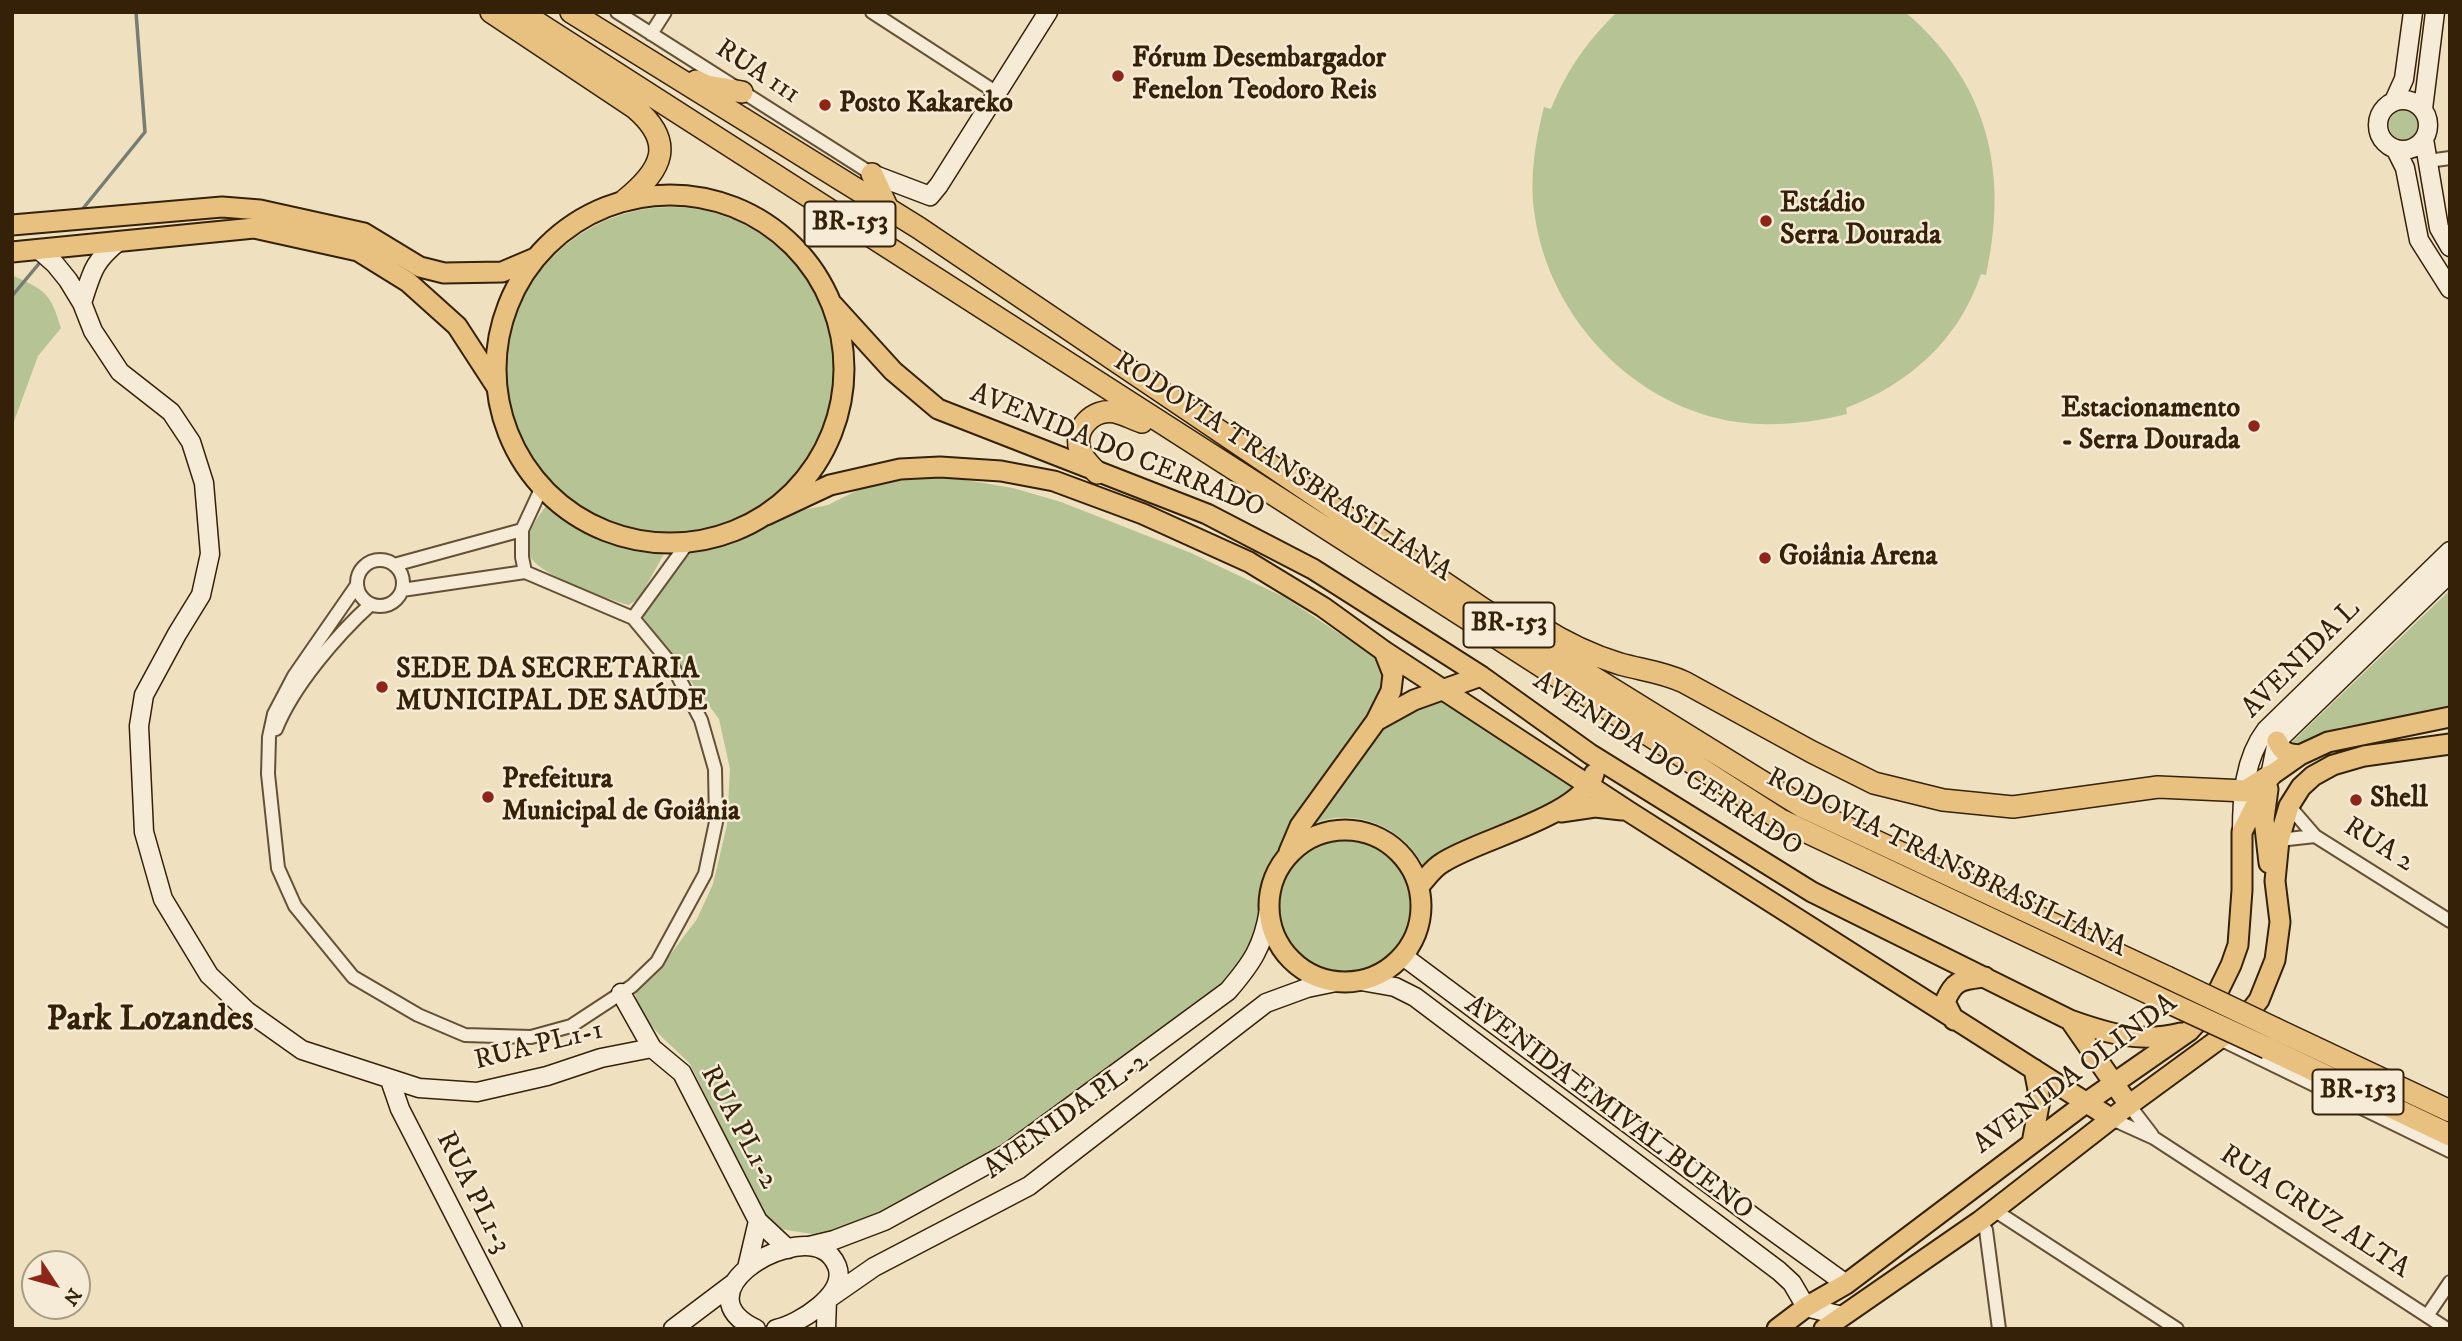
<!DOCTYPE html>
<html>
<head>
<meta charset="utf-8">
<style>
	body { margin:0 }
	#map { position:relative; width:2462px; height:1341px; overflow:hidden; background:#efe0c0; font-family:"IM FELL DW Pica",serif }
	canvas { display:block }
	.frame { position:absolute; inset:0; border:14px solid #352107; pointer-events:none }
	.north { position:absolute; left:21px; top:1250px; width:70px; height:70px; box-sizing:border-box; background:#f5ebd6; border:2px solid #a89a83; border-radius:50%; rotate:126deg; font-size:19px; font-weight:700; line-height:28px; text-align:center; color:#352107 }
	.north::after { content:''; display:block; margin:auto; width:24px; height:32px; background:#8f2418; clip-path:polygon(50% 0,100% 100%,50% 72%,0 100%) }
</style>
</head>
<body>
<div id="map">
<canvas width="2462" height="1341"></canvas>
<div class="frame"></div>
<div class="north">N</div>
</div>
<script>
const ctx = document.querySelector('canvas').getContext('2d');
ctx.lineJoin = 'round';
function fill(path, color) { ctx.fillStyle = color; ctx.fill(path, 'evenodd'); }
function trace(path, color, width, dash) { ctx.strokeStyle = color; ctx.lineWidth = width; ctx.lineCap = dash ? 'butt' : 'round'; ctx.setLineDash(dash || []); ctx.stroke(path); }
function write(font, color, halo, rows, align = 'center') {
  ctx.font = font + ' "IM FELL DW Pica",serif'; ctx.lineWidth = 5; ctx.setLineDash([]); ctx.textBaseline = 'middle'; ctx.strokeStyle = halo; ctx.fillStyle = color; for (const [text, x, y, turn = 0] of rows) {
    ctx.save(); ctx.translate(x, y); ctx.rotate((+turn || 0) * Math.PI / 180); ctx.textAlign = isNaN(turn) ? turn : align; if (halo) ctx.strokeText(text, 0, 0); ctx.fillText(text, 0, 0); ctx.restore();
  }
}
const green = new Path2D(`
	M 1617,12 L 1905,12 C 1988,82 2009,172 1986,275 L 1981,274 C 1959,340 1909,384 1846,408 L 1847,414 C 1810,423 1775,427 1737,422 C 1634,407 1550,318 1535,217 C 1529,179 1535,143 1544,107 L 1551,109 C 1567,70 1587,41 1617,12 Z
	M2389 125a15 15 0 1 1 30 0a15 15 0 1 1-30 0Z
	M506 372a165 165 0 1 1 330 0a165 165 0 1 1-330 0Z
	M 12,275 C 46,291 50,292 61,328 L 38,356 L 12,427 Z
	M 900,469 L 1013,488 L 1061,502 L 1191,553 L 1284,597 L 1378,659 L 1389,675 L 1384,696 L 1278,854 L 1263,901 L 1258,934 L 1233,980 L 997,1153 L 860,1224 L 834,1232 L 812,1234 L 780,1229 L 765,1216 L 690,1064 C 671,1043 639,1023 635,993 L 654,976 L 697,919 L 713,884 L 727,825 L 730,769 L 719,719 L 643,617 L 646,605 L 676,568 L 693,551 L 704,546 L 728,542 L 792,512 L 828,505 Z
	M 549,502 L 605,539 L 632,547 L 666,550 L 639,599 L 628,605 C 607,598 534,575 528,552 C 523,535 540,514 549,502 Z
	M 2450,590 L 2450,710 L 2341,727 L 2296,747 L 2292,742 Z
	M 1443,696 L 1573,780 L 1574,788 L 1570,798 L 1424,867 C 1404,828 1357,807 1315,823 L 1379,732 L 1391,720 Z
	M1278 906a69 69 0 1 1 138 0a69 69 0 1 1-138 0Z`);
const stream = new Path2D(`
	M 81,211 L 145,132 L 136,12
	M 12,296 L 42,260`);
const street = new Path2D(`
	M 617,12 L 872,174
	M 872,12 L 997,93
	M 651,34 L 665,12
	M 2428,161 L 2450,158
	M357 583a23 23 0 1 1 46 0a23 23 0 1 1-46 0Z
	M 394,565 L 522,530 L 542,487
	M 357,585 L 294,676 L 274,714 L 269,737 L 268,774 L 278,868 L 295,906 L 353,977 L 418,1015 L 465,1035 L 531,1037 L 571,1026 L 632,986 L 657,962 L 705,874 L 716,822 L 715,769 L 701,720 L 672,665 L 633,618 L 525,572 L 522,557 L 522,530
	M 402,590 L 525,572
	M 633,618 L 689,541
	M 276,729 C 293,686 337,635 371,604
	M 2289,806 L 2315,836
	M 2279,840 L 2315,836 L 2450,921
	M 2218,1038 L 2450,1151
	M 2129,1105 L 2152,1135
	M 2112,1119 L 2154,1138 L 2447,1329
	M 1994,1210 L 2177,1329
	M 1980,1221 L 1986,1230 L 1999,1329
	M 2427,1316 L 2450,1282`);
const secondary = new Path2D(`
	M2378 125a25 25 0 1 1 50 0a25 25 0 1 1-50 0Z
	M 2394,101 L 2404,79 L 2413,12
	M 2423,109 L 2435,12
	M 2424,139 L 2439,228 L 2450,247
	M 2396,150 L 2405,168 L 2419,240 L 2450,289
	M 872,174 L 930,196 L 939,185 L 1048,12
	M 38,249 L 55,264 L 68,280 L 82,303 L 93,331 L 120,372 L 171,412 L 191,442 L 204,483 L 210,554 L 201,595 L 177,634 L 144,695 L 139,726 L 144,832 L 163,899 L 209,975 L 247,1011 L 302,1050 L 419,1088 L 477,1092 L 547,1076 L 601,1058 L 652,1048
	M 82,303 C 92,272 93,262 119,241
	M 2270,776 L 2277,741 L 2450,573
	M 2242,832 C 2242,797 2244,759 2266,730 L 2450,551
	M 1403,956 L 1756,1219 L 1846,1284
	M 1361,981 L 1395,987 L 1415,997 L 1779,1271 L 1792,1283 L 1806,1307 L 1842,1316
	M 621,993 L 652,1048 L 682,1073 L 758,1221 L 788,1249
	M 390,1080 L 400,1109 L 513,1329
	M 809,1246 L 834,1240 L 884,1221 L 1006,1154 L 1228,991 C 1252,963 1263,947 1269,910
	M 747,1268 L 758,1221
	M 828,1299 L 874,1267 L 1029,1186 L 1266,1003 L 1307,988 L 1336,982
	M 673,1329 L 734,1283
	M 756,1329 C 682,1294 783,1230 823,1250 C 829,1253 834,1259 837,1266 C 848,1294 799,1324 776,1329
	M 826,1329 L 827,1299`);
const primary = new Path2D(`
	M496 369a174 174 0 1 1 348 0a174 174 0 1 1-348 0Z
	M 12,225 L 222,207 L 260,210 L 364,233 L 420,267 L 444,273 L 502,272 L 535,258
	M 12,252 L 254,228 L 358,251 L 408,282 L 457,326 L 496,386
	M 833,305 L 893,371 L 938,409 L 1207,514 L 1313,569 L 1481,676 L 1590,754 L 1812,892 L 2070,1020 L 2129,1105
	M 766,515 L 830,485 L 900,469 L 940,467 L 1001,471 L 1054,481 L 1143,514 L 1249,562 L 1323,607 L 1384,651 L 1628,811 L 2112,1119
	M 1376,721 L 1414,700 L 1481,676
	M 2277,741 C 2283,753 2287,754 2300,755
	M 2268,789 L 2264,819 L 2269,863
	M 1561,812 L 1595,807 L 1622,810
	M1269 906a76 76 0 1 1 152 0a76 76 0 1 1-152 0Z
	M 1289,852 L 1300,826 L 1376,721 L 1391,691 L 1393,674 L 1384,651
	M 1419,886 C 1426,879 1433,868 1442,863 C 1477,839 1582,817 1594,774
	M 1954,1020 L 1945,1002 C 1954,979 1962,980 1985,977
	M 2070,1020 C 2109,1034 2140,1043 2181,1033
	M 2032,1143 L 2040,1100 L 2034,1069
	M 1777,1329 L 1806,1307 L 1846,1284 L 2087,1102 L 2189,1031 L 2210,1008 L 2231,965 L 2238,945 L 2242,890 L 2242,832 L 2270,776 L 2300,755 L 2328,742 L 2450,717
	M 1824,1329 L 1980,1221 L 2129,1105 L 2241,1023 L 2259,1000 L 2275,960 L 2280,922 L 2275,881 L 2279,840 L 2289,806 L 2301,787 L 2313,776 L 2333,765 L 2364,756 L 2450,744`);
const highway = new Path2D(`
	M 491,12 L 635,108 C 676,143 662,170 625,200
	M 521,12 L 1781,820 L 2159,998
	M 571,12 L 919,228 L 1483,609 L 1803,807 L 2167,977
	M 696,81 L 707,86 L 742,92
	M 872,174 L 888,209
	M 1097,473 C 1091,466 1083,459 1080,450 C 1073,429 1093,408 1115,412 C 1124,414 1133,419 1142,422
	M 1539,626 C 1564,642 1591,655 1620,664 C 1642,670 1663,672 1684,682 L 1812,752 L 1874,783 L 1943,800 L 2013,807 L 2158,787 L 2246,791 L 2270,776
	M 2276,1029 L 2450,1111
	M 2267,1048 L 2450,1135`);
const highwayBridge = new Path2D(`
	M 2167,977 L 2276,1029
	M 2159,998 L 2267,1048`);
const markers = [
	[1118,76,7,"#8f2418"],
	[825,105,7,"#8f2418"],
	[1766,221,7,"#8f2418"],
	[2254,426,7,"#8f2418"],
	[1765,558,7,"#8f2418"],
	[382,687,7,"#8f2418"],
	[488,797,7,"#8f2418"],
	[2356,800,7,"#8f2418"]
];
const shields = [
	[850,224,91],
	[1509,625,91],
	[2358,1092,91]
];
const shieldNames = [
	["BR-153",850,224],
	["BR-153",1509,625],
	["BR-153",2358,1092]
];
const poiNames = [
	["Fórum Desembargador",1132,60],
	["Fenelon Teodoro Reis",1132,92],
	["Posto Kakareko",839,105],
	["Estádio",1780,205],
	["Serra Dourada",1780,237],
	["Estacionamento",2240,410,"right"],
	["- Serra Dourada",2240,442,"right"],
	["Goiânia Arena",1779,558],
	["SEDE DA SECRETARIA",396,671],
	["MUNICIPAL DE SAÚDE",396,703],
	["Prefeitura",502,781],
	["Municipal de Goiânia",502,813],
	["Shell",2370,800]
];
const streetNames = [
	["RUA 111",757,73,33],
	["AVENIDA DO CERRADO",1117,452,22],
	["RODOVIA TRANSBRASILIANA",1282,468,33],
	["AVENIDA L",2302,660,-45],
	["AVENIDA DO CERRADO",1667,765,33],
	["RUA 2",2378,846,32],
	["RODOVIA TRANSBRASILIANA",1946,864,26],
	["RUA PL1-1",539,1047,-14],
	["AVENIDA OLINDA",2076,1075,-37],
	["AVENIDA EMIVAL BUENO",1608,1109,37],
	["AVENIDA PL-2",1067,1117,-36],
	["RUA PL1-2",738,1128,62],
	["RUA PL1-3",472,1193,63],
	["RUA CRUZ ALTA",2314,1213,33]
];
const districtNames = [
	["Park Lozandes",150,1022]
];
fill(green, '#b6c395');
trace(stream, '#757d74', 3.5);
trace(street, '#645135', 16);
trace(secondary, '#352107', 21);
trace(primary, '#352107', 23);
trace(highway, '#352107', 24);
trace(street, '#f5ebd6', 12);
trace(secondary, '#f5ebd6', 18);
trace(primary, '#e8c080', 19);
trace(highway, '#e8c080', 21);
trace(highwayBridge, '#352107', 24, []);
trace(highwayBridge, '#e8c080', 21);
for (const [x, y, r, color] of markers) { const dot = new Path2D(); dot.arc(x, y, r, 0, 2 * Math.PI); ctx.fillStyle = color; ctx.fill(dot); trace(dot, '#f5ebd6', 2.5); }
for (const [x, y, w] of shields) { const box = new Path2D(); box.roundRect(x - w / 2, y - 22.5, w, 45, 5); ctx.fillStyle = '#f5ebd6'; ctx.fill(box); trace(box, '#352107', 2); }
write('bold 26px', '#352107', null, shieldNames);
write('bold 28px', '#352107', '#f5ebd6', poiNames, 'left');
write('28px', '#352107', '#f5ebd6', streetNames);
write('bold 35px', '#352107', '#f5ebd6', districtNames);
</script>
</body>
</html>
